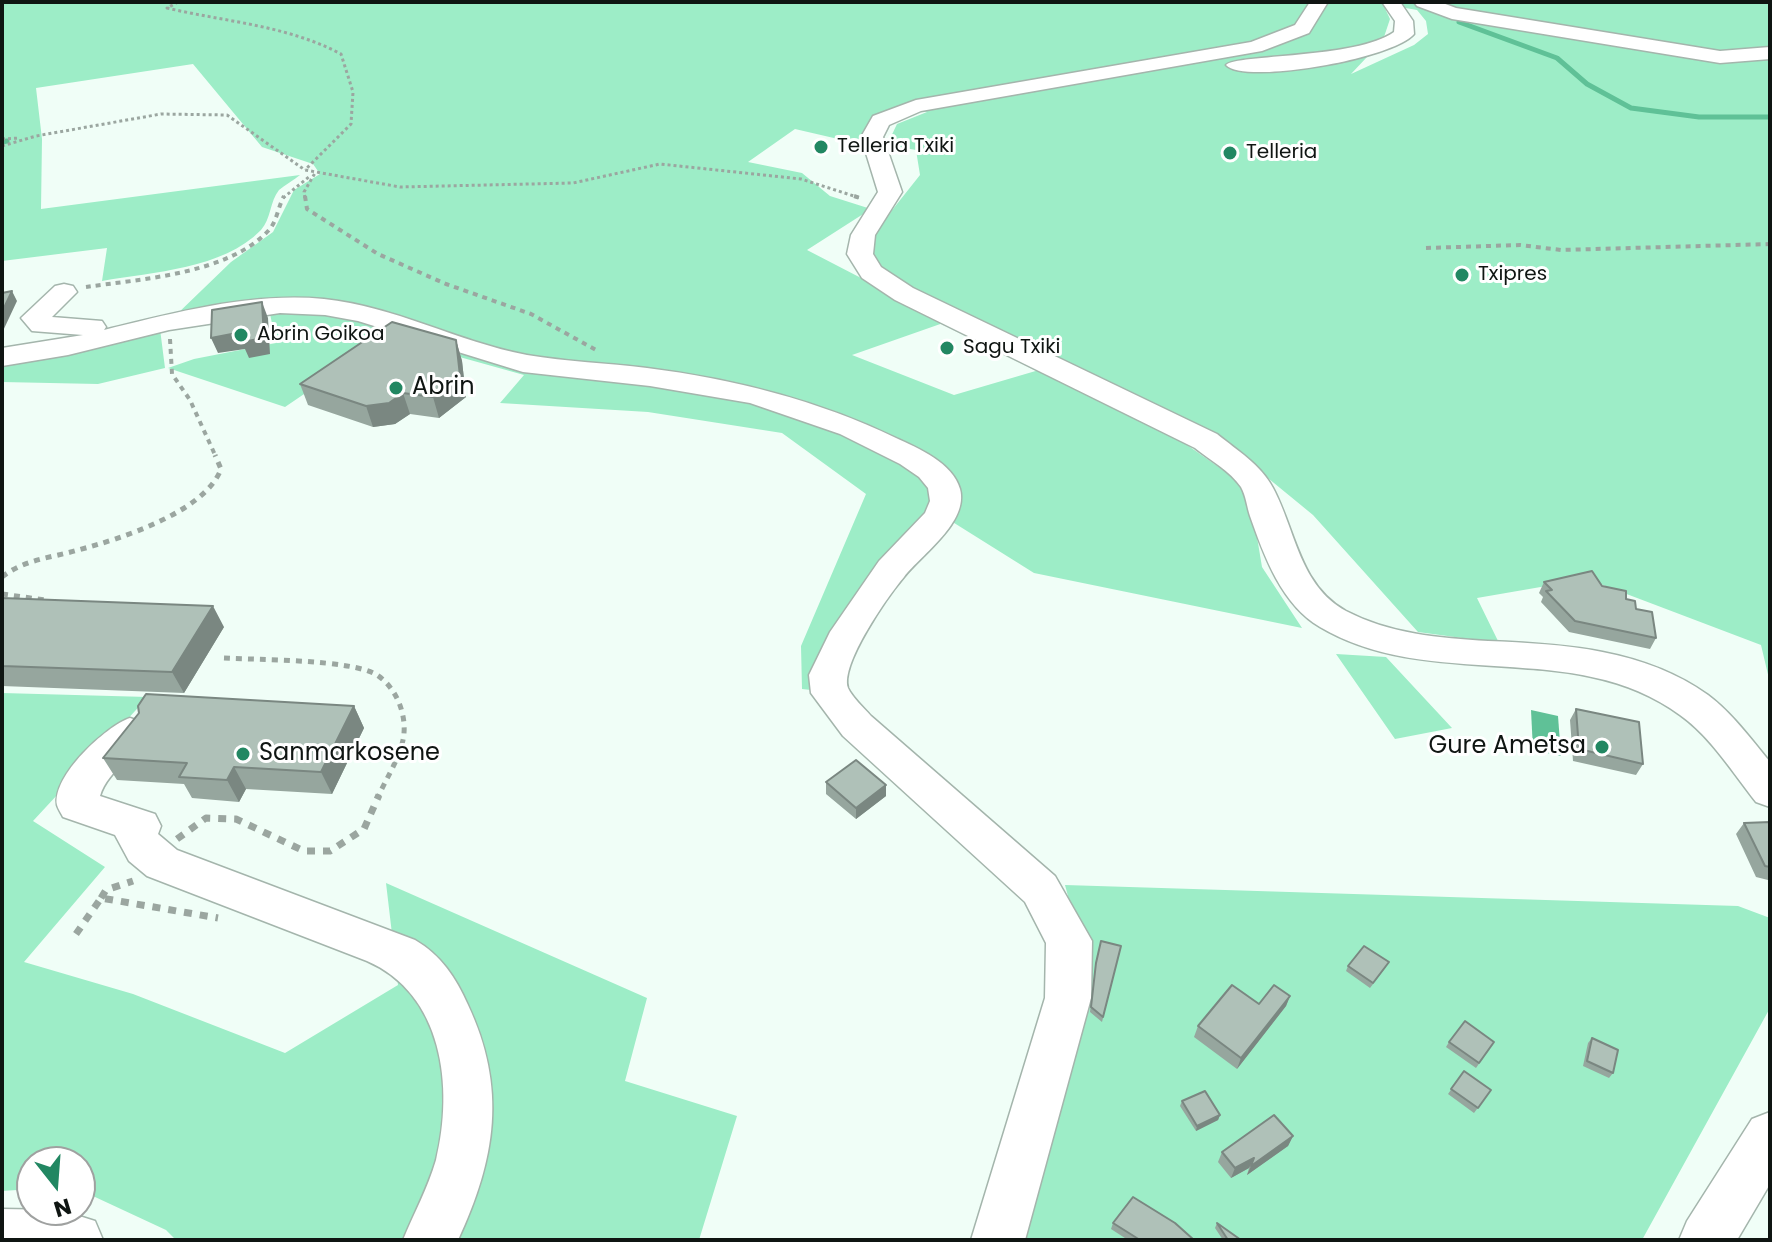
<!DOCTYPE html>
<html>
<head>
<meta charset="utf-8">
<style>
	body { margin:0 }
	#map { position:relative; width:1772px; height:1242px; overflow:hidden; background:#f0fef7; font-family:Poppins,sans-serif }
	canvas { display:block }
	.frame { position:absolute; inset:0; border:4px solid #0f1512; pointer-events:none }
	.north { position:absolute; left:16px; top:1146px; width:80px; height:80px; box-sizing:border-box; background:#fff; border:2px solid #9fa1a0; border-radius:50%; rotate:163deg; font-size:22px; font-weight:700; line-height:32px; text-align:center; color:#0f1512 }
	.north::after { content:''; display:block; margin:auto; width:28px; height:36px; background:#228762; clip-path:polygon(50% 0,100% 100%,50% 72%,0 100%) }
</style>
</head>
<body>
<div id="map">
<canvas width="1772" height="1242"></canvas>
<div class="frame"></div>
<div class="north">N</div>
</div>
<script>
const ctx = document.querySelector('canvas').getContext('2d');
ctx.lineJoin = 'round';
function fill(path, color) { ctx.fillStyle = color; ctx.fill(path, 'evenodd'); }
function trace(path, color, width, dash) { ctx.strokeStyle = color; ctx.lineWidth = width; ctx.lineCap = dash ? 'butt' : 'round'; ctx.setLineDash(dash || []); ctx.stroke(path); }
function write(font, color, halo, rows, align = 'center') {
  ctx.font = font + ' Poppins,sans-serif'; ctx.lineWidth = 6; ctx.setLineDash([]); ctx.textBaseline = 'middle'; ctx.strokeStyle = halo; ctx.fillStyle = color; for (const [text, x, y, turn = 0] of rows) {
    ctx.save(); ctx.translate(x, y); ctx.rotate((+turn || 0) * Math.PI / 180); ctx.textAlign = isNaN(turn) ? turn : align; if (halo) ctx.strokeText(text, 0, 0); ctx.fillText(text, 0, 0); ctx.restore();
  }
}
const green = new Path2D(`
	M 2,2 L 1770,2 L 1770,683 L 1761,645 L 1587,579 L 1477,598 L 1499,643 L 1418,632 L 1313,515 L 1241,456 L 896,284 L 873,264 L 870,238 L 920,175 L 916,150 L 887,145 L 897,124 L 927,112 L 902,107 L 864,145 L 795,129 L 748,162 L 802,173 L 830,196 L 871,209 L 807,250 L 946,322 L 852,355 L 954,395 L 1039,370 L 1170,433 L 1240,482 L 1257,537 L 1262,567 L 1302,628 L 1034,573 L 951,521 L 904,572 L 856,641 L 838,693 L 802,689 L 801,646 L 866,494 L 782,433 L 648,412 L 500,403 L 524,375 L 388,337 L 285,407 L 168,368 L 194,359 L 276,343 L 268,304 L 174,317 L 231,262 L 273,232 L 294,190 L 320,174 L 313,164 L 262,147 L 193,64 L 36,88 L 42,139 L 41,209 L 300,175 C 294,180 285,185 279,190 C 270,201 271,219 261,230 C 223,269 153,272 102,281 L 107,248 L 2,261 ZM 1383,4 L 1417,10 L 1426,21 L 1428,34 L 1414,45 L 1351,74 L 1383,40 L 1390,19 Z
	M 160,329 L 165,368 L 98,384 L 2,382 L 2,362 Z
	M 1336,654 L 1386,657 L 1452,728 L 1395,739 Z
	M 2,693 L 148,697 L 33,821 L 105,867 L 24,962 L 133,994 L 285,1053 L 398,985 L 386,883 L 647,998 L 625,1081 L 737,1116 L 699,1240 L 176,1240 L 166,1230 L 80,1190 L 80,1162 L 32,1162 L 32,1189 L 2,1191 Z
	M 1065,885 L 1738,906 L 1770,918 L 1770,1008 L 1642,1240 L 1010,1240 L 1085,959 Z`);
const water = new Path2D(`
	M 1531,710 L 1558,716 L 1561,756 L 1533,750 Z`);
const stream = new Path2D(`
	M 1459,22 L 1557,58 L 1587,84 L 1631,108 L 1699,117 L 1770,117
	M 2,142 L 7,141`);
const pathFar3 = new Path2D(`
	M 178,2 L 167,8 C 226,22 286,25 341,54 L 353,92 L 351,124 L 305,170
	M 2,139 L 20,138
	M 2,146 L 36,136 L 161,114 L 227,115 L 305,170 L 400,187 L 573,183 L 660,164 L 801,179 L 860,198
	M 283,198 L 310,176
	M 305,198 L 304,192 L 315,173`);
const pathFar2 = new Path2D(`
	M 305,196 L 307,209 L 378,254 L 446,284 L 531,314 L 596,350
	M 854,196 L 860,198
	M 1426,248 L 1520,245 L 1561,250 L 1770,244
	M 86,287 C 141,279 229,274 269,230 C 277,221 278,207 284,196
	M 170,339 L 172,374 L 190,400 L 216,457`);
const pathFar1 = new Path2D(`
	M 2,577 C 25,559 51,558 78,550 C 120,539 205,512 221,469 L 215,455
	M 2,594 L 45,600
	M 224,658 C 257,660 351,659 377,675 C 397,688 408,717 403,740 C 399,759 386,779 378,797`);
const path = new Path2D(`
	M 177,839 L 206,818 L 236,819 L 304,851 L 330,851 L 364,829 L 379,795
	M 101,898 L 106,890 L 133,881
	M 76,934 L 101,898 L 218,918`);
const minor = new Path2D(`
	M 1310,2 L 1328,2 L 1309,33 L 1262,51 L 921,111 L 889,125 L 883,137 L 902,192 L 875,235 L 873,254 L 881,267 L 913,288 L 1217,434 C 1238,451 1261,465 1273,488 C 1296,531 1299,585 1346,611 C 1390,634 1439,638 1488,641 C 1564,644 1644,649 1708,695 C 1732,713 1751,739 1770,762 L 1770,807 L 1756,802 C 1733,773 1711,737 1680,715 C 1575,637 1431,693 1320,627 C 1282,605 1264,556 1250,516 C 1247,507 1246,496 1241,487 C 1230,471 1210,460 1195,448 L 895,300 L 862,278 L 847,254 L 851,235 L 878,192 L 861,137 L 873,116 L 916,100 L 1251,42 L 1295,25 Z
	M 1382,2 L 1400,2 L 1413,21 L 1414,34 C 1393,59 1244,85 1226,65 C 1236,54 1356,59 1394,32 L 1395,21 Z
	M 1414,2 L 1440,2 L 1456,8 L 1720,51 L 1770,47 L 1770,59 L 1720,63 L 1452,19 L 1417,6 Z
	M 64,284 L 73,286 L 77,292 L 52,317 L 102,321 L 106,327 L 104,330 C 174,313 251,292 324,299 C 394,306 458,342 527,355 C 567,362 608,363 647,368 C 734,379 817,400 896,438 C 918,448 953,463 960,489 C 969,522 922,554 904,577 C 888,596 840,664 848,688 C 852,697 864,708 871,716 L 1055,876 L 1092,941 L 1091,998 L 1025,1240 L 971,1240 L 1045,998 L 1046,943 L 1025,902 L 843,736 L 811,693 L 809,675 L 830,632 L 879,561 L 925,513 L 930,501 L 928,488 L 919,477 L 900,464 L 840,434 L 750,403 L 650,386 L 523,372 L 358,321 L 325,315 L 280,313 L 169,330 L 68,355 L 2,366 L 2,348 L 83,335 L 32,331 L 21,318 L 55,286 Z
	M 130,718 L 144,723 L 150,733 C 137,757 108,769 100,796 L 155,814 L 161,826 L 158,834 L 177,850 L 415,940 C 441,955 456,978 468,1005 C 507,1088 496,1159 458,1240 L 403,1240 C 414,1213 428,1188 436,1160 C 454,1087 443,994 367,961 L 147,876 L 129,861 L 115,835 L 63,817 C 61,813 58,809 57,805 C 52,776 106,726 130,718 Z
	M 1770,1112 L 1770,1184 L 1737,1240 L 1679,1240 L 1687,1221 L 1752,1119 Z
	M 2,1209 L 60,1210 L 95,1221 L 103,1240 L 2,1240 Z`);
const wall = new Path2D(`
	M 456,340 L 462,361 L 466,397 L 439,418 L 410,414 L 395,424 L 373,427 L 308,405 L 300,384 Z
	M 1544,582 L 1602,586 L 1626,599 L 1636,609 L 1656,638 L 1650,649 L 1569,632 L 1541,602 L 1543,597 L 1539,593 Z
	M 2,598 L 224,627 L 184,693 L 2,686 Z
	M 354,706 L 364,728 L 332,794 L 246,789 L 239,802 L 192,798 L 184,784 L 117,780 L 103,758 Z
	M 1576,709 L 1643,764 L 1636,775 L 1573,761 L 1570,720 Z
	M 826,782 L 886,796 L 856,819 L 826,794 Z
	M 1770,822 L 1770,884 L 1768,884 L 1768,880 L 1756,877 L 1736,834 L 1744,823 Z
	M 1101,941 L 1121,946 L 1102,1022 L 1090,1012 L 1095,969 Z
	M 1348,966 L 1386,967 L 1370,988 L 1346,971 Z
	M 1290,996 L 1286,1006 L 1237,1069 L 1194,1037 L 1198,1026 L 1259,1004 Z
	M 1592,1038 L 1613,1073 L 1609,1078 L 1583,1066 L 1588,1043 Z
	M 1449,1042 L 1494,1042 L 1476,1068 L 1446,1047 Z
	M 1464,1071 L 1491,1090 L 1474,1113 L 1448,1094 Z
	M 1182,1101 L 1220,1115 L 1218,1120 L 1196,1131 L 1180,1106 Z
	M 1293,1136 L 1288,1146 L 1247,1175 L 1249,1168 L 1231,1178 L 1218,1162 L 1222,1152 Z
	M 1113,1223 L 1194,1240 L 1128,1240 L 1111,1229 Z
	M 1217,1223 L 1241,1240 L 1223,1240 L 1215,1228 Z`);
const shadedWall = new Path2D(`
	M 12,291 L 17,301 L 2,333 L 2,312 Z
	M 262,302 L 268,318 L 270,354 L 249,358 L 245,349 L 218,353 L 211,338 L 242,332 Z
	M 456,340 L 462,361 L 466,397 L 439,418 L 433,397 Z
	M 403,393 L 410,414 L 395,424 L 373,427 L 366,406 Z
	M 213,606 L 224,627 L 184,693 L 172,672 Z
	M 354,706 L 364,728 L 332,794 L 321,772 Z
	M 234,767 L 246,789 L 239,802 L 227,780 Z
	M 886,785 L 886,796 L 856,819 L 856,808 Z
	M 1290,996 L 1286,1006 L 1237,1069 L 1241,1058 Z
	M 1220,1115 L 1218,1120 L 1196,1131 L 1197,1126 Z
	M 1293,1136 L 1288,1146 L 1247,1175 L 1251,1166 Z
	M 1254,1158 L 1249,1168 L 1231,1178 L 1235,1168 Z`);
const building = new Path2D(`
	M 12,291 L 2,312 L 2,293 Z
	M 262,302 L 264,338 L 242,342 L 242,332 L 211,338 L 212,310 Z
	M 392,322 L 456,340 L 460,376 L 433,397 L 403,393 L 389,403 L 366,406 L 300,384 Z
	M 1592,571 L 1602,586 L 1626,591 L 1626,599 L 1635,601 L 1636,609 L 1652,612 L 1656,638 L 1575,621 L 1546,591 L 1552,590 L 1544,582 Z
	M 2,598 L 213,606 L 172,672 L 2,666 Z
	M 146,694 L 354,706 L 321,772 L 234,767 L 227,780 L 179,777 L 187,763 L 103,758 L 139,713 L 138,706 Z
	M 1576,709 L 1639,722 L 1643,764 L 1579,749 Z
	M 856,760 L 886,785 L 856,808 L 826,782 Z
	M 1770,822 L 1770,867 L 1765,866 L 1744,823 Z
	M 1101,941 L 1121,946 L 1103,1017 L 1091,1007 L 1096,963 Z
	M 1364,946 L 1389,962 L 1373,983 L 1348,966 Z
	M 1232,985 L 1259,1004 L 1274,985 L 1290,996 L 1241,1058 L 1198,1026 Z
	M 1465,1021 L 1494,1042 L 1479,1063 L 1449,1042 Z
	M 1592,1038 L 1618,1050 L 1613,1073 L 1587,1061 Z
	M 1464,1071 L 1491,1090 L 1478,1108 L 1451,1089 Z
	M 1205,1091 L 1220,1115 L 1197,1126 L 1182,1101 Z
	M 1274,1115 L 1293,1136 L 1251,1166 L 1254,1158 L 1235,1168 L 1222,1152 Z
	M 1133,1197 L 1175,1223 L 1194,1240 L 1140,1240 L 1113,1223 Z
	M 1217,1223 L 1241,1240 L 1228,1240 Z`);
const markers = [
	[821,147,8,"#228762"],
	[1230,153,8,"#228762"],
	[1462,275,8,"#228762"],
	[241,335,8,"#228762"],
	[947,348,8,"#228762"],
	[396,388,8,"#228762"],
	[1602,747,8,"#228762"],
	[243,754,8,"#228762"]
];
const farPoinames = [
	["Telleria Txiki",837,147],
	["Telleria",1246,153],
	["Txipres",1478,275],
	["Abrin Goikoa",257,335],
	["Sagu Txiki",963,348]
];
const poiNames = [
	["Abrin",412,388],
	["Gure Ametsa",1586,747,"right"],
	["Sanmarkosene",259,754]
];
fill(green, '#9dedc7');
fill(water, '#5fc197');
trace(stream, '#5fc197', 5);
trace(minor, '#a4b5ac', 3);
trace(pathFar3, '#9ba6a0', 3, [3, 3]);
trace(pathFar2, '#9ba6a0', 4, [5, 5]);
trace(pathFar1, '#9ba6a0', 5, [6, 6]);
trace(path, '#9ba6a0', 7, [8, 8]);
fill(minor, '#fff');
fill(wall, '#96a69e');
fill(shadedWall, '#7a8781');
fill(building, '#afc1b8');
trace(building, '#7a8781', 2);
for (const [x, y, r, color] of markers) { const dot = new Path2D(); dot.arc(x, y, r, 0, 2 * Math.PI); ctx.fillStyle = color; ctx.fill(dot); trace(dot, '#fff', 3); }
write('20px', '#0f1512', '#fff', farPoinames, 'left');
write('24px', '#0f1512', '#fff', poiNames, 'left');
</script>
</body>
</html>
